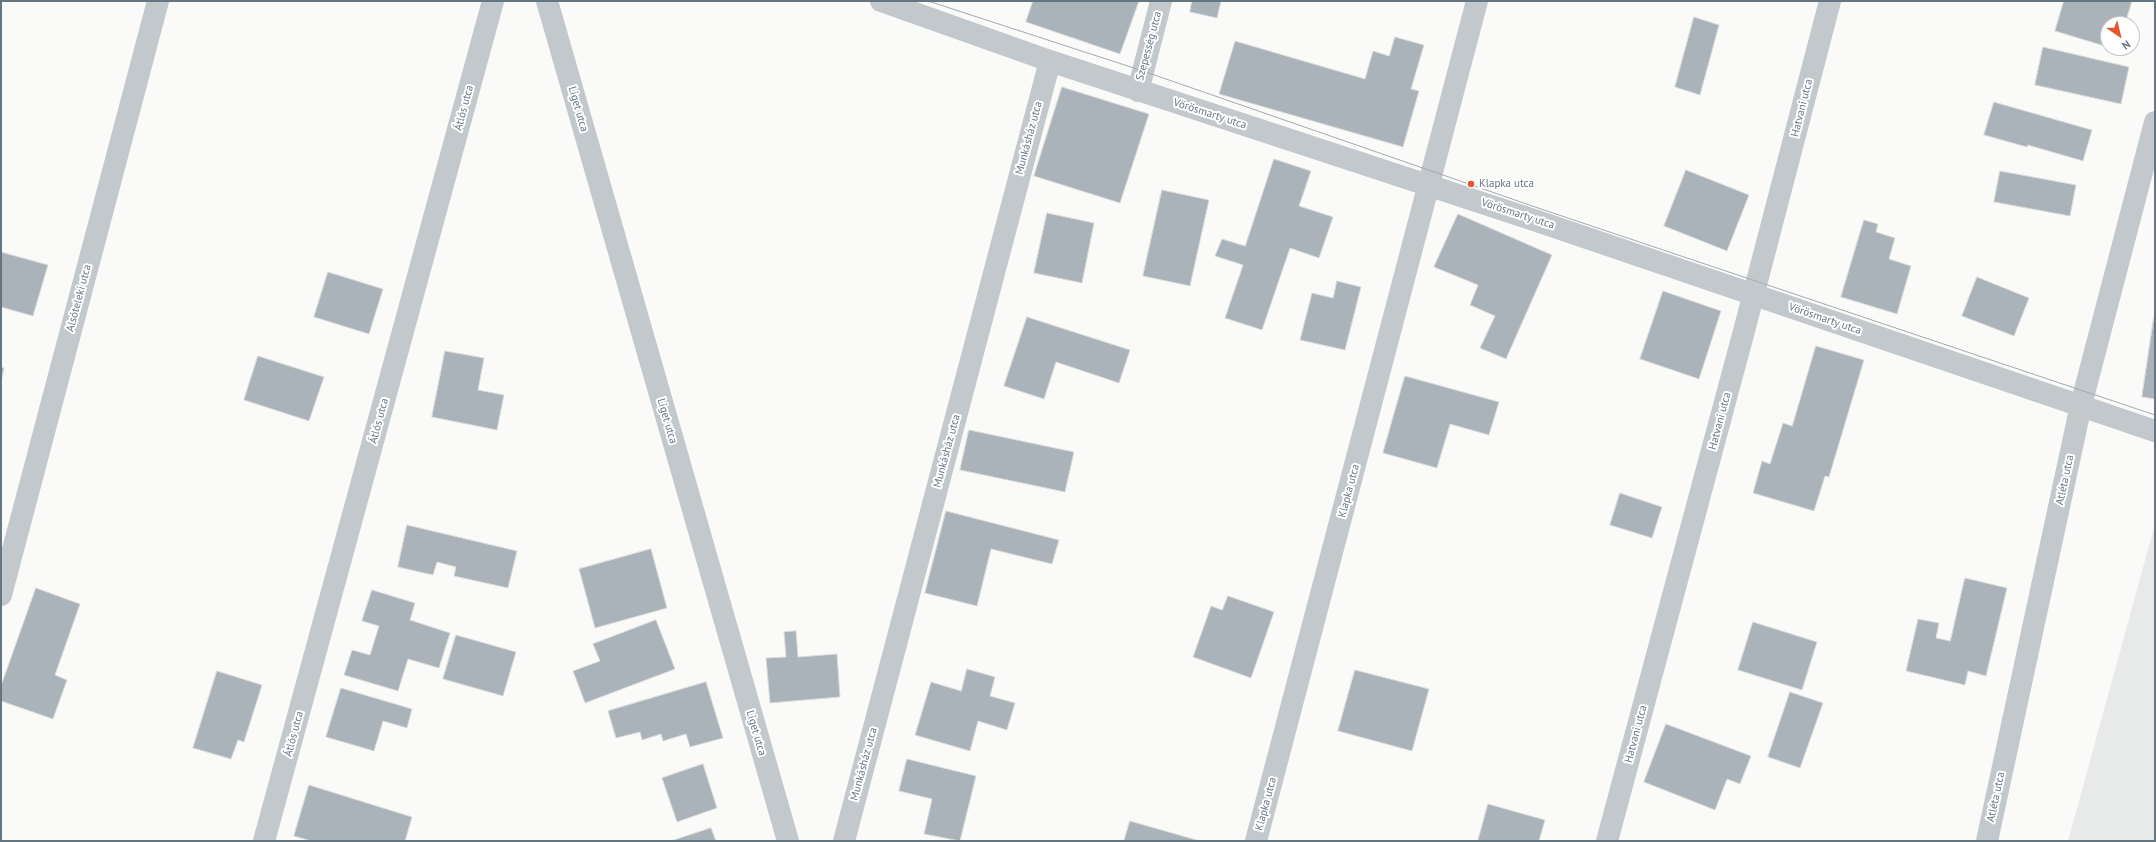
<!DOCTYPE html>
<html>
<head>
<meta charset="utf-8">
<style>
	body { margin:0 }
	#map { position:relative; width:2156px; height:842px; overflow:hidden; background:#fafaf8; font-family:"PT Sans",sans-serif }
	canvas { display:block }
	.frame { position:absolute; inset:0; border:2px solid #657683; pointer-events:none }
	.north { position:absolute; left:2100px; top:16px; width:40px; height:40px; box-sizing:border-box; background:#fff; border:1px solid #c1c8cd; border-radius:50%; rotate:145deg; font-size:11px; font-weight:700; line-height:16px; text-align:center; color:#657683 }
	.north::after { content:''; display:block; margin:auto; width:14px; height:18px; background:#e4572e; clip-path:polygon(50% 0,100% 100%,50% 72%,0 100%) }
</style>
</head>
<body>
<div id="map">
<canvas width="2156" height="842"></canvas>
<div class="frame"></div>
<div class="north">N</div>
</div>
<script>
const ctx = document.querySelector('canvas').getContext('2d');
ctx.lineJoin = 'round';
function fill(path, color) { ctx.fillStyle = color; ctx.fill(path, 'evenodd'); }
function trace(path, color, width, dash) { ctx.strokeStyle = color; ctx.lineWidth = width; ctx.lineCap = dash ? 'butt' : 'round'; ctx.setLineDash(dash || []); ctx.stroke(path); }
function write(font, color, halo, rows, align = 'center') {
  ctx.font = font + ' "PT Sans",sans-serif'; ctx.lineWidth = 4; ctx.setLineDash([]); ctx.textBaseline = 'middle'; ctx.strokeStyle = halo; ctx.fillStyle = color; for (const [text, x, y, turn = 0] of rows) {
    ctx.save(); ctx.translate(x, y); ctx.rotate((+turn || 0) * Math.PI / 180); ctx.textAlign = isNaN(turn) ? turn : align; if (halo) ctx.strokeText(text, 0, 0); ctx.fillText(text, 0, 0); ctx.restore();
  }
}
const built = new Path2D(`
	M 2155,524 L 2155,841 L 2068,841 Z`);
const building = new Path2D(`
	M 1033,1 L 1139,1 L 1120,54 L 1026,22 Z
	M 1192,1 L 1221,1 L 1217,18 L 1190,12 Z
	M 2064,1 L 2132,1 L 2125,24 L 2108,24 L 2108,47 L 2055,31 Z
	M 1694,17 L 1719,25 L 1700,95 L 1675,87 Z
	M 1395,37 L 1424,45 L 1411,89 L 1419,91 L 1403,147 L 1219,94 L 1235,41 L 1365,79 L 1373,51 L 1389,56 Z
	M 2043,47 L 2129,67 L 2121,104 L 2035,85 Z
	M 1062,87 L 1149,114 L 1120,203 L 1034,176 Z
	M 1994,102 L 2092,130 L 2083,161 L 2028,145 L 2027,147 L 1984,135 Z
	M 1274,159 L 1311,171 L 1299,206 L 1333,217 L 1319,258 L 1290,248 L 1262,330 L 1225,318 L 1243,265 L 1215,256 L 1222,239 L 1245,246 Z
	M 1686,170 L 1749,195 L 1727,251 L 1664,226 Z
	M 2000,171 L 2076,185 L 2070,216 L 1994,202 Z
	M 1162,190 L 1209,200 L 1190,286 L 1143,276 Z
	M 1047,213 L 1094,223 L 1082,283 L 1034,273 Z
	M 1458,214 L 1552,255 L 1506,359 L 1480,348 L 1495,316 L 1470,305 L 1478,285 L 1434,267 Z
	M 1864,220 L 1878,224 L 1876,232 L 1895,238 L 1889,259 L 1911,266 L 1897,314 L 1841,297 Z
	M 1,252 L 48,265 L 33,316 L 1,307 Z
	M 328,272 L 383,289 L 369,334 L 314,317 Z
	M 1977,277 L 2029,298 L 2014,336 L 1962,316 Z
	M 1337,281 L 1361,287 L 1345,350 L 1300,340 L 1312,293 L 1333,298 Z
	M 1663,291 L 1721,311 L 1699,379 L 1640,359 Z
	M 1027,317 L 1130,350 L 1119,383 L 1056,362 L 1044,399 L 1004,386 Z
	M 2154,317 L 2155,317 L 2155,399 L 2142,397 Z
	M 1816,346 L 1864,360 L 1829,477 L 1825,476 L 1814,511 L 1753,493 L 1762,461 L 1770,464 L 1783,423 L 1792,426 Z
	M 445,351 L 484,358 L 478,390 L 504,395 L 497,430 L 432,417 Z
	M 258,356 L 324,377 L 309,421 L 244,400 Z
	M 1,367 L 4,368 L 1,382 Z
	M 1405,376 L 1499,402 L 1489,435 L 1450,424 L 1437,468 L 1383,453 Z
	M 969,430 L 1074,452 L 1065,492 L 960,470 Z
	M 1620,493 L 1662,507 L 1652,538 L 1610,525 Z
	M 946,511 L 1059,540 L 1052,564 L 991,549 L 977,606 L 925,593 Z
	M 407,525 L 517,551 L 508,588 L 454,576 L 456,567 L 437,562 L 433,575 L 398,567 Z
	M 651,549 L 667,608 L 595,628 L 579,569 Z
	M 1965,578 L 2007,588 L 1986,676 L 1968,671 L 1965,685 L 1906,671 L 1918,619 L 1939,623 L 1936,638 L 1950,641 Z
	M 36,588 L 80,604 L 55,675 L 67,680 L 53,719 L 1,701 L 1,686 Z
	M 372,590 L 415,603 L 410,620 L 450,633 L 439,668 L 408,659 L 398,691 L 344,675 L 352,650 L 370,655 L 379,626 L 362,621 Z
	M 1228,596 L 1274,612 L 1251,678 L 1193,657 L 1211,606 L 1222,610 Z
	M 656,620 L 675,669 L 585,703 L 573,671 L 600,661 L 593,644 Z
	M 1753,622 L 1817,642 L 1802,690 L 1738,670 Z
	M 796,631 L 798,657 L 837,654 L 840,697 L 770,703 L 766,658 L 786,657 L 784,632 Z
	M 456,635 L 516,652 L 503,696 L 443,679 Z
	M 967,669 L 995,677 L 990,696 L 1015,703 L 1007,730 L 978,721 L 970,751 L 915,735 L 931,682 L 961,691 Z
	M 1355,670 L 1429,689 L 1412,751 L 1338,731 Z
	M 217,671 L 262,685 L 244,742 L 238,740 L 231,759 L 193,748 Z
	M 706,682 L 723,738 L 690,747 L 686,734 L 663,741 L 661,734 L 642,740 L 640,732 L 616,738 L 608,711 Z
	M 341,688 L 412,709 L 407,728 L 383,721 L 374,751 L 326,737 Z
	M 1790,692 L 1823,703 L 1800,768 L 1768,757 Z
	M 1666,724 L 1751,756 L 1740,784 L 1727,779 L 1715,810 L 1644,782 Z
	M 907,759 L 976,776 L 960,841 L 924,834 L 932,799 L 899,791 Z
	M 703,764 L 717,808 L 677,822 L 662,778 Z
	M 309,785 L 412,817 L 405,841 L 311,841 L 294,836 Z
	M 1488,804 L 1545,820 L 1539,841 L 1478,841 Z
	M 1130,821 L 1200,841 L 1124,841 Z
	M 711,828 L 716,841 L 671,841 Z`);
const minor = new Path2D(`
	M 547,1 L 788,841
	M 881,1 L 1050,61 L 1537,221 L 2155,431
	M 1138,91 L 1161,1
	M 1,595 L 158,1
	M 264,841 L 493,1
	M 844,841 L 1050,61
	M 1256,841 L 1477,1
	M 1607,841 L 1744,331 L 1830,1
	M 1987,841 L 2081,405 L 2155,122`);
const tram = new Path2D(`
	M 928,1 L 1143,71 L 1541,209 L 2155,415`);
const markers = [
	[1471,184,4,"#e4572e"]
];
const streetNames = [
	["Szepesség utca",1149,46,-75],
	["Átlós utca",464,108,-75],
	["Hatvani utca",1802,108,-76],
	["Liget utca",578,109,74],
	["Vörösmarty utca",1210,114,18],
	["Munkásház utca",1029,138,-75],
	["Vörösmarty utca",1518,214,18],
	["Alsóteleki utca",79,298,-75],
	["Vörösmarty utca",1825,319,19],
	["Átlós utca",379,421,-75],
	["Liget utca",667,421,74],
	["Hatvani utca",1720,421,-75],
	["Munkásház utca",947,451,-75],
	["Atléta utca",2065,480,-78],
	["Klapka utca",1349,491,-75],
	["Liget utca",756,733,74],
	["Átlós utca",294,734,-75],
	["Hatvani utca",1636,734,-75],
	["Munkásház utca",864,764,-75],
	["Atléta utca",1996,797,-78],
	["Klapka utca",1266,804,-75]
];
const poiNames = [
	["Klapka utca",1479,184]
];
fill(built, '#e8e9e9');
fill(building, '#aab3b9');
trace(building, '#dcdcda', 1);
trace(minor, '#c3c8cc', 22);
trace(tram, '#a2aab0', 1);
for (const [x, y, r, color] of markers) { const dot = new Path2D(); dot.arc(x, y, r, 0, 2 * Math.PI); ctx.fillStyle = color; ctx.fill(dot); trace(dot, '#fff', 1.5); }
write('11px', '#657683', '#fff', streetNames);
write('11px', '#657683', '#fff', poiNames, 'left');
</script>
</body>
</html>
